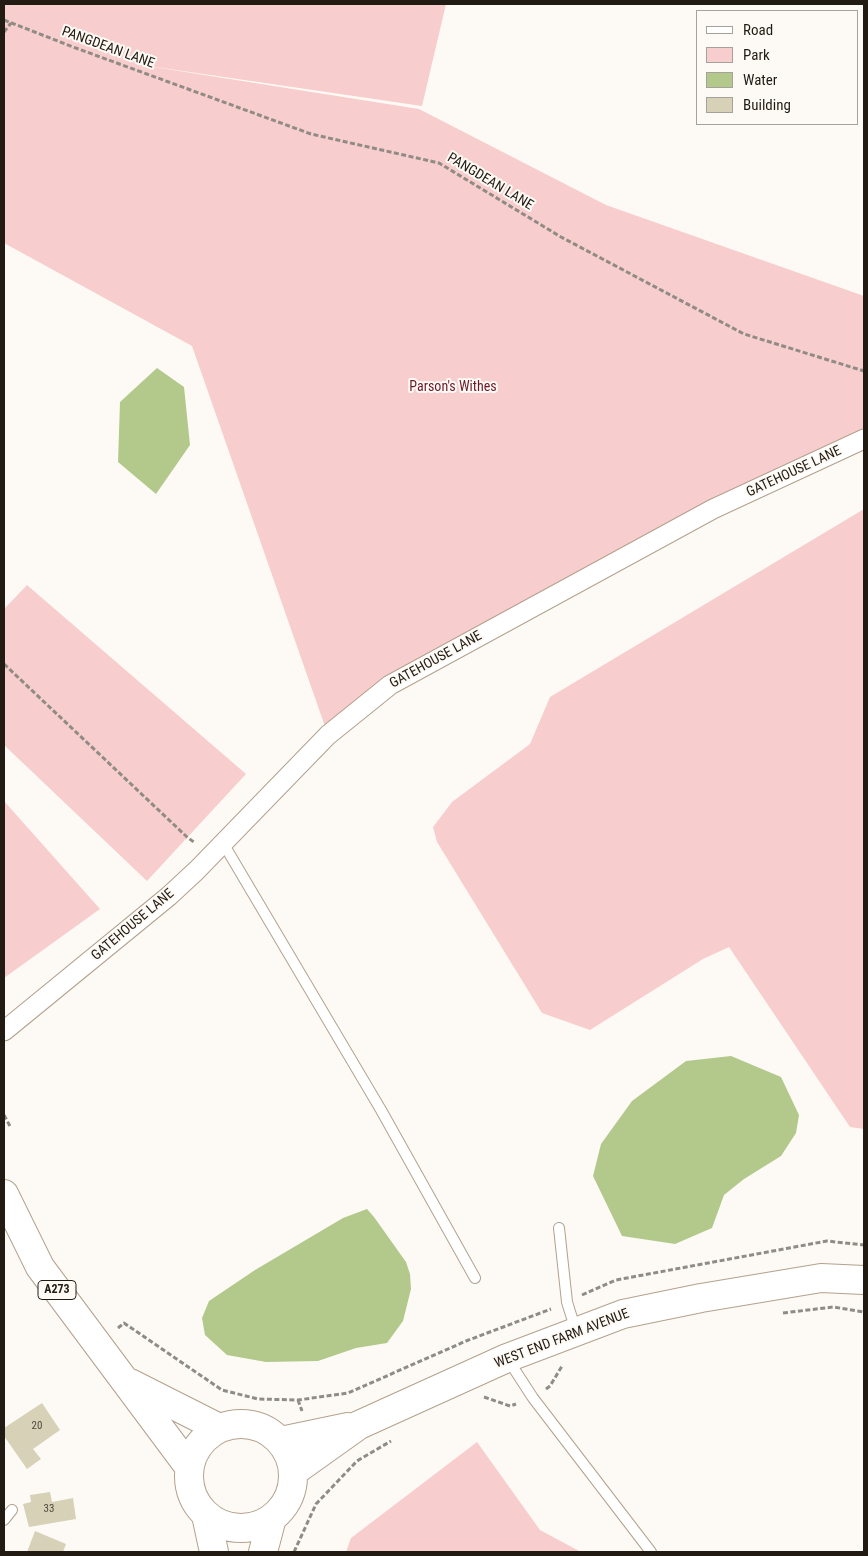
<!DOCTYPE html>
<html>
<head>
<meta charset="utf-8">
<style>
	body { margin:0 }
	#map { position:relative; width:868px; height:1556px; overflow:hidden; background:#fdfaf5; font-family:"Roboto Condensed",sans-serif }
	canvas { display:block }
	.frame { position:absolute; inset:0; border:5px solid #221b14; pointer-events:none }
	.legend { position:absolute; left:696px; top:10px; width:162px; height:115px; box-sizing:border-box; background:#fdfaf5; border:1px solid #a5a19b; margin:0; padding:6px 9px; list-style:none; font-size:15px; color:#221b14 }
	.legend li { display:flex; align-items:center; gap:10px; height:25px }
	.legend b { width:25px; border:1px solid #a5a19b }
</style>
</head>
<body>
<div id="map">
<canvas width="868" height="1556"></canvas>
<div class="frame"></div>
<ul class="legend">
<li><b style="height:6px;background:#fff"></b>Road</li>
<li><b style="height:14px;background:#f8cdcd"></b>Park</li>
<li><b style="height:14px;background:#b2c98b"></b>Water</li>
<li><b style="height:14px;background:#d6d1b7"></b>Building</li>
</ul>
</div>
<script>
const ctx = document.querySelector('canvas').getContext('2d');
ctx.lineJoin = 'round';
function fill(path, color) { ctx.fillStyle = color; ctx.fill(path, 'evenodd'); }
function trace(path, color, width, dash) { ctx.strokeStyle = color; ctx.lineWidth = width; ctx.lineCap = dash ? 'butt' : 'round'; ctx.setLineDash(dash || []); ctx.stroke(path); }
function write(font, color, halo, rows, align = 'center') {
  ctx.font = font + ' "Roboto Condensed",sans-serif'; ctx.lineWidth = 4; ctx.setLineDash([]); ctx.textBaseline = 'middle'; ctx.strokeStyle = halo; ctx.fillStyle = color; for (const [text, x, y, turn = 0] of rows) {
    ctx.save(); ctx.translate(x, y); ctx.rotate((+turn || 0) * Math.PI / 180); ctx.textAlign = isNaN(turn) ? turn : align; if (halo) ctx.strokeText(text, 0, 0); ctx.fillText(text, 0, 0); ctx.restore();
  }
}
const green = new Path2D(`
	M 4,4 L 446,4 L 422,106 L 135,64 L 419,109 L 606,205 L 864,296 L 864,439 L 390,685 L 328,735 L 192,346 L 4,243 Z
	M 864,509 L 864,1129 L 850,1127 L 729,947 L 703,959 L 590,1030 L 542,1013 L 437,842 L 433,827 L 452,802 L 530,744 L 550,697 Z
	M 27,585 L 246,774 L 147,881 L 4,745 L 4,609 Z
	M 4,801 L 100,909 L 4,978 Z
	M 477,1442 L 540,1530 L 581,1552 L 346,1552 L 351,1538 Z`);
const water = new Path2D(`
	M 157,368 L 184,387 L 190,445 L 156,494 L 118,462 L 120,402 Z
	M 731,1056 L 781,1077 L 799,1115 L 796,1133 L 781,1156 L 744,1179 L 724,1195 L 712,1228 L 675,1244 L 622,1236 L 593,1176 L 601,1144 L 632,1101 L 686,1061 Z
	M 367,1209 L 374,1217 L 406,1262 L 410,1274 L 411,1289 L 403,1321 L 387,1343 L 356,1348 L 318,1361 L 266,1362 L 227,1355 L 205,1335 L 202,1318 L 209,1301 L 255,1270 L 343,1218 Z`);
const building = new Path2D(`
	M 42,1403 L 60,1430 L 33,1449 L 41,1459 L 27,1469 L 4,1436 L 4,1428 Z
	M 50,1492 L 52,1502 L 73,1498 L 76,1519 L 29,1527 L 23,1504 L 31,1502 L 30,1495 Z
	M 35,1531 L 66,1544 L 63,1552 L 27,1552 Z`);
const path = new Path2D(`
	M 4,20 L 73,47 L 311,134 L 439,163 L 561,237 L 744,334 L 864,371
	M 4,32 L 11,23
	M 4,664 L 187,837 L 195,843
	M 4,1115 L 11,1128
	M 582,1295 L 616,1280 L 827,1241 L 864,1245
	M 783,1313 L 833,1307 L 864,1312
	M 118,1328 L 124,1323 L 222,1390 L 258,1399 L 298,1400 L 348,1393 L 466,1341 L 551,1309
	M 546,1389 L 550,1386 L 562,1366
	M 484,1397 L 510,1406 L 516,1404
	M 298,1400 L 302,1411
	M 294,1552 L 316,1504 L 357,1461 L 391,1441`);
const lane = new Path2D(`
	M 223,843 L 381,1110 L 475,1278
	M 559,1228 L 567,1302 L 576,1331
	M 507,1358 L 533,1398 L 651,1552
	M 4,1520 L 12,1510`);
const street = new Path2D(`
	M 4,1031 L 169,896 L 197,870 L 328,735 L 390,685 L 713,509 L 864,439`);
const secondary = new Path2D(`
	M 281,1441 L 348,1427
	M 293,1472 L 359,1425 L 507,1358 L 623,1314 L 701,1298 L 821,1278 L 864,1280`);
const primary = new Path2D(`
	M 4,1194 L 40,1267 L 189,1467
	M 130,1383 L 219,1428
	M189 1476a52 52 0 1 1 104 0a52 52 0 1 1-104 0Z
	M 206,1515 L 214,1552
	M 263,1552 L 272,1518`);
const numberNames = [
	["20",37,1426],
	["33",49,1509]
];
const shields = [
	[57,1290,38]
];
const shieldNames = [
	["A273",57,1290]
];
const streetNames = [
	["PANGDEAN LANE",108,48,20],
	["PANGDEAN LANE",490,182,31],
	["GATEHOUSE LANE",794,472,-25],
	["GATEHOUSE LANE",436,660,-29],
	["GATEHOUSE LANE",133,925,-40],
	["WEST END FARM AVENUE",562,1339,-21]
];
const parkNames = [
	["Parson's Withes",453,387]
];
fill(green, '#f8cdcd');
fill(water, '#b2c98b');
fill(building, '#d6d1b7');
trace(lane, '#b3a18d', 12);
trace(street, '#b3a18d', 21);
trace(secondary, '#b3a18d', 30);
trace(primary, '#b3a18d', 30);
trace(path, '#908b85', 3, [5, 2.5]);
trace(lane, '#fff', 10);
trace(street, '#fff', 19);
trace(secondary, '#fff', 28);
trace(primary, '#fff', 28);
write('11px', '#4f483d', null, numberNames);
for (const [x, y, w] of shields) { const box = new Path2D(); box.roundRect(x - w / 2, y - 9.5, w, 19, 4); ctx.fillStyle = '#fdfaf5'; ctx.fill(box); trace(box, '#221b14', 1); }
write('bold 12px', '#221b14', null, shieldNames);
write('14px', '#221b14', '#fdfaf5', streetNames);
write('14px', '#6c1824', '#fdfaf5', parkNames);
</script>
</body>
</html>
